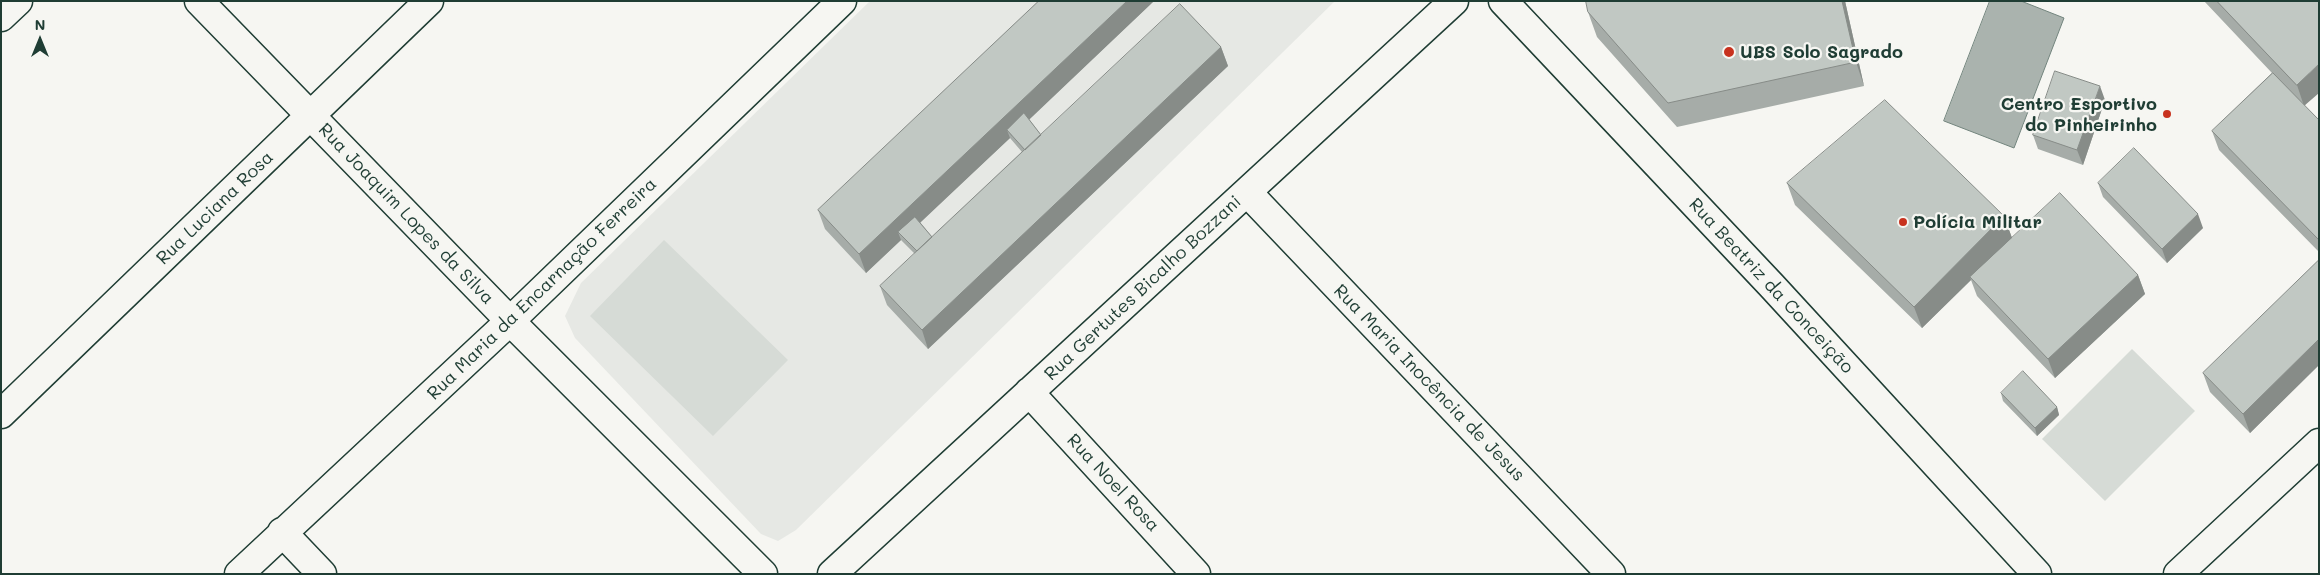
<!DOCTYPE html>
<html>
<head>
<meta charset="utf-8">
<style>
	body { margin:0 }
	#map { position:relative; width:2320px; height:575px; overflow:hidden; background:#f6f6f2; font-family:Mali,sans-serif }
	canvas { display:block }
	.frame { position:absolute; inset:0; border:2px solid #1f3d34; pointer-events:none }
	.north { position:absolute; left:15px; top:15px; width:50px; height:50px; -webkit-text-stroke:4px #f6f6f2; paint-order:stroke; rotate:0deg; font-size:14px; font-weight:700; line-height:20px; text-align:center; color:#1f3d34 }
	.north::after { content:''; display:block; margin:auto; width:18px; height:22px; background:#1f3d34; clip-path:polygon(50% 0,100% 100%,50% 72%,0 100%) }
</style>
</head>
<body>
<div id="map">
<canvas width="2320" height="575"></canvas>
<div class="frame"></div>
<div class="north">N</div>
</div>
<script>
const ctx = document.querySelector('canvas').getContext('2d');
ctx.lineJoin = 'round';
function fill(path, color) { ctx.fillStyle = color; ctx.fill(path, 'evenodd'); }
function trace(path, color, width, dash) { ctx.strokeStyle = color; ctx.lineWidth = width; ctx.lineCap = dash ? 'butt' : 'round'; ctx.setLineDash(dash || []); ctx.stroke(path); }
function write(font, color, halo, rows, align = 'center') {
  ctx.font = font + ' Mali,sans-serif'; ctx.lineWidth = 4.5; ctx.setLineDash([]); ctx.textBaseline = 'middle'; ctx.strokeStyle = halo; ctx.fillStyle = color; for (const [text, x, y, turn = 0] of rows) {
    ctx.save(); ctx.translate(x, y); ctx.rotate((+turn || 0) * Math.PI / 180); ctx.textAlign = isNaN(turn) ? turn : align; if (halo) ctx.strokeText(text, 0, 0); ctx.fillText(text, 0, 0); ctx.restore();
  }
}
const built = new Path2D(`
	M 870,1 L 1335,1 L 796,530 L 778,541 L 761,534 L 575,338 L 565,316 L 581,283 Z`);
const green = new Path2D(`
	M 664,240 L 788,360 L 713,436 L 590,316 Z
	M 2132,349 L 2195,411 L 2105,501 L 2042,439 Z`);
const water = new Path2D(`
	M 1990,1 L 2021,1 L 2064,18 L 2014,148 L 1944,121 Z`);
const street = new Path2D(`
	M 199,1 L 510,321 L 763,574
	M 1503,1 L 1772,286 L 2037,574
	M 1,17 L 18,1
	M 1247,192 L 1611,574
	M 1029,392 L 1196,574
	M 1,414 L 429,1
	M 282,532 L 322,574
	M 239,574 L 510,321 L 842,1
	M 832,574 L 1454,1`);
const secondary = new Path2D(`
	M 2178,574 L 2319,443`);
const wall = new Path2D(`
	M 1039,1 L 1154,1 L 1029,119 L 1041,135 L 1221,47 L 1228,66 L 928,349 L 887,305 L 880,286 L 915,254 L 901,240 L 866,273 L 825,229 L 818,210 ZM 1010,138 L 1022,152 L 932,237 L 920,222 Z
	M 1586,1 L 1845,1 L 1864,86 L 1677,127 L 1597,37 L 1588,12 Z
	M 2204,1 L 2319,1 L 2305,106 L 2319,120 L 2319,252 L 2219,150 L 2212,131 L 2272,73 Z
	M 2105,100 L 2083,165 L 2038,149 L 2033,135 Z
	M 1787,183 L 2004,216 L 2012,238 L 2138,275 L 2145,294 L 2055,378 L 1977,296 L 1971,280 L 1922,328 L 1795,205 Z
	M 2098,183 L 2203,228 L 2167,263 L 2103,197 Z
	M 2319,260 L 2319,365 L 2250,433 L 2210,392 L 2203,373 Z
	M 2001,393 L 2057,407 L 2059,415 L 2037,436 L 2003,401 Z`);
const shadedWall = new Path2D(`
	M 1127,1 L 1154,1 L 1012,136 L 1007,130 L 1010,138 L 904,238 L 898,232 L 901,240 L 866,273 L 859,254 Z
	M 1842,1 L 1845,1 L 1864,86 L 1856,62 Z
	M 1221,47 L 1228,66 L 928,349 L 922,330 Z
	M 2319,64 L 2319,93 L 2304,106 L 2297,85 Z
	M 2100,86 L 2105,100 L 2083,165 L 2077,150 Z
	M 2198,214 L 2203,228 L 2167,263 L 2162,249 Z
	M 2004,216 L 2012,238 L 1970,277 L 1971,280 L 1922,328 L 1914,307 Z
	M 2138,275 L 2145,294 L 2055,378 L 2048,359 Z
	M 2319,339 L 2319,365 L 2250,433 L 2243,414 Z
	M 2057,407 L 2059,415 L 2037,436 L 2035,428 Z`);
const building = new Path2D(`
	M 1039,1 L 1127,1 L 859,254 L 818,210 Z
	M 1586,1 L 1842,1 L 1856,62 L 1668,103 L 1588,12 Z
	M 2217,1 L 2319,1 L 2319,64 L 2297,85 Z
	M 1180,4 L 1221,47 L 922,330 L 880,286 Z
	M 2055,71 L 2100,86 L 2077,150 L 2033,135 Z
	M 2273,73 L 2319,120 L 2319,240 L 2212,131 Z
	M 1885,100 L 2004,216 L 1914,307 L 1787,183 Z
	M 1024,113 L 1041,135 L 1025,150 L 1007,130 Z
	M 2134,148 L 2198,214 L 2162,249 L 2098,183 Z
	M 2060,193 L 2138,275 L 2048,359 L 1970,277 Z
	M 915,217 L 932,237 L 917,251 L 898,232 Z
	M 2319,260 L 2319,339 L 2243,414 L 2203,373 Z
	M 2023,371 L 2057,407 L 2035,428 L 2001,393 Z`);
const markers = [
	[1729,52,6,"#c8321e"],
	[2167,114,5,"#c8321e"],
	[1903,222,5,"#c8321e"]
];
const poiNames = [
	["UBS Solo Sagrado",1740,52],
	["Centro Esportivo",2157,104,"right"],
	["do Pinheirinho",2157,125,"right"],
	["Polícia Militar",1913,222]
];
const streetNames = [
	["Rua Luciana Rosa",215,208,-44],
	["Rua Joaquim Lopes da Silva",406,214,46],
	["Rua Beatriz da Conceição",1771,286,47],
	["Rua Gertutes Bicalho Bozzani",1143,288,-43],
	["Rua Maria da Encarnação Ferreira",542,289,-44],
	["Rua Maria Inocência de Jesus",1429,383,46],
	["Rua Noel Rosa",1113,483,47]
];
fill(built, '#e6e8e4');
fill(green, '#d6dbd6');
fill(water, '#aab3ae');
trace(water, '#72847d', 1);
trace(street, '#1f3d34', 31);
trace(secondary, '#1f3d34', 31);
trace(street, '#f6f6f2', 28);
trace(secondary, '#f6f6f2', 28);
fill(wall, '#a6aca8');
fill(shadedWall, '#878c88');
fill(building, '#c1c8c3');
trace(building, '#878c88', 1);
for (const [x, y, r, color] of markers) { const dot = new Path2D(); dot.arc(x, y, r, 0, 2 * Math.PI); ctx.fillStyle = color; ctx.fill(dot); trace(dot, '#f6f6f2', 2); }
write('bold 18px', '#1f3d34', '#f6f6f2', poiNames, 'left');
write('18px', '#1f3d34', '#f6f6f2', streetNames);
</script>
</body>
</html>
